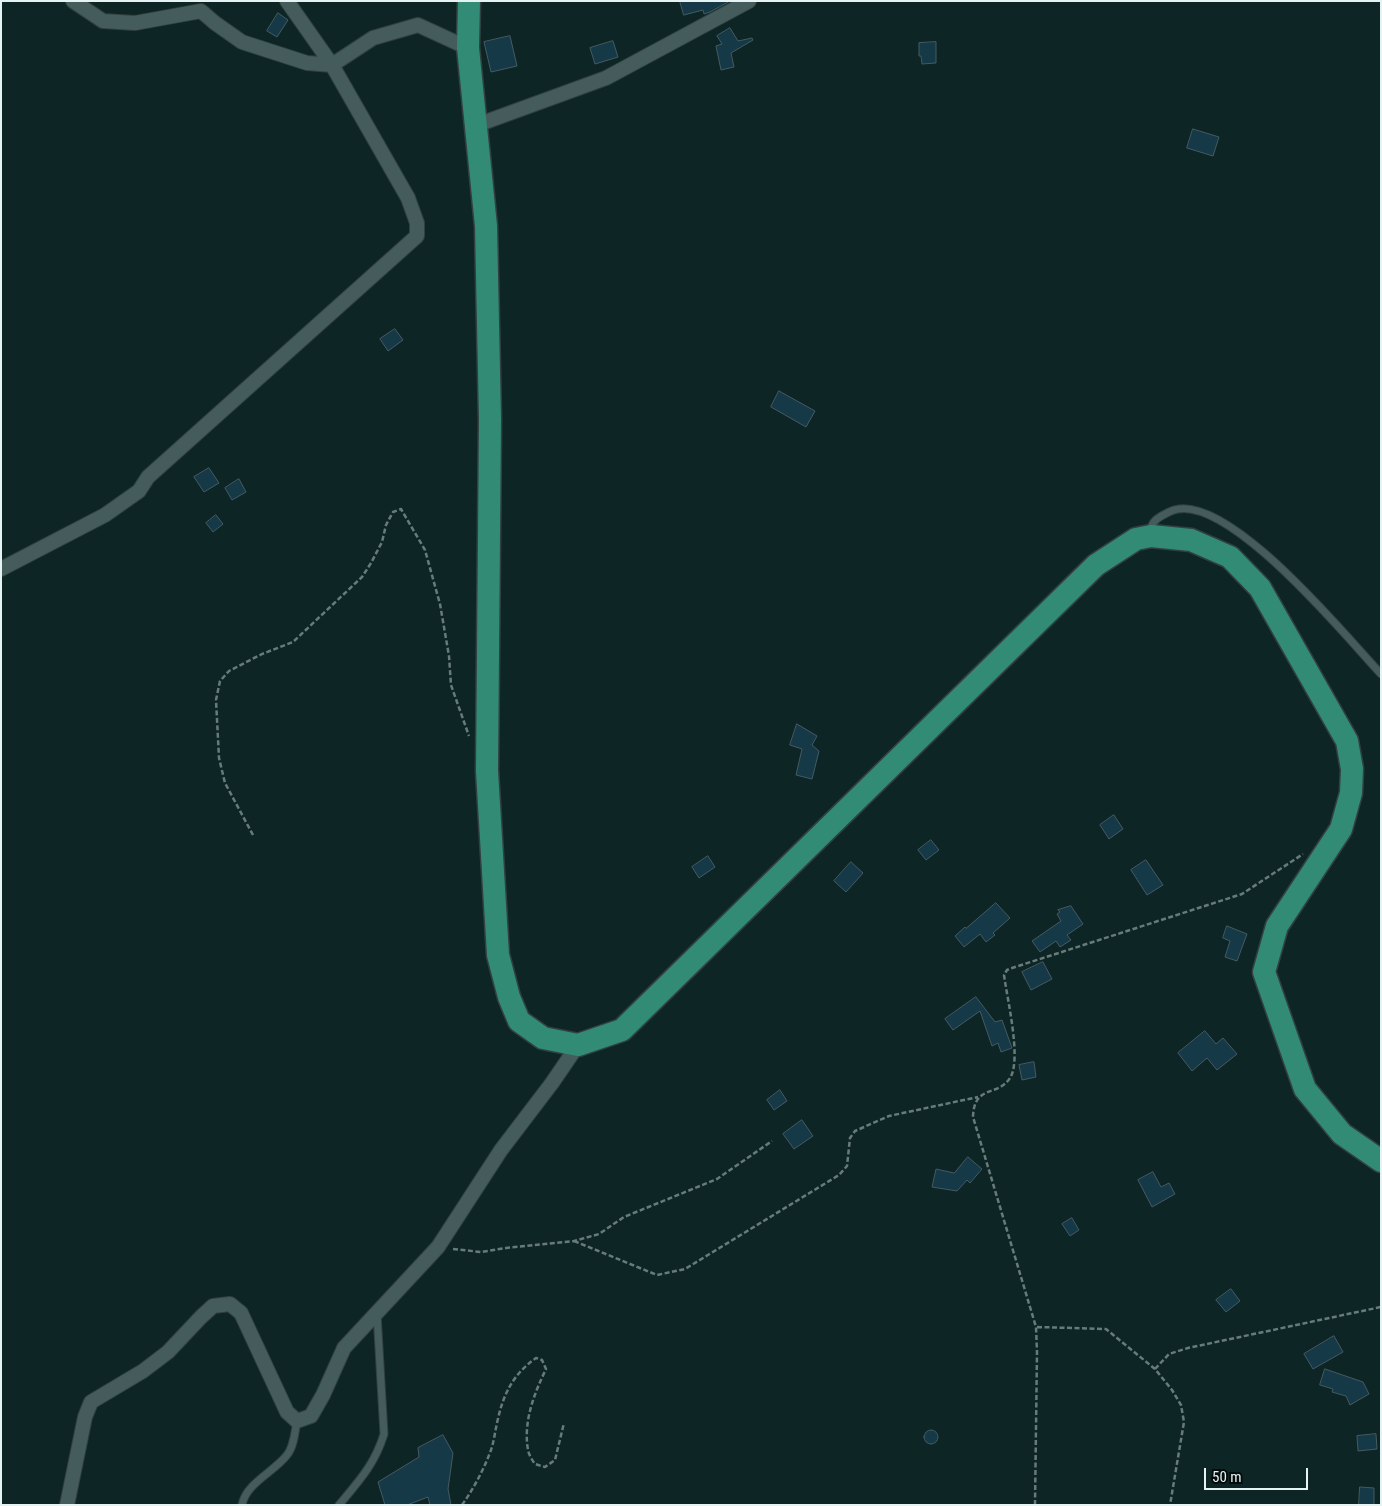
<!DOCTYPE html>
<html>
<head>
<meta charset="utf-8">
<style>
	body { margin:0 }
	#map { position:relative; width:1382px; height:1506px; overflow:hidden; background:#0e2525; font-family:"Roboto Condensed",sans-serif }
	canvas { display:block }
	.frame { position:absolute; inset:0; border:2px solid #e5f3f3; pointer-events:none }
	.scale { position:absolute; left:1204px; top:1468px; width:104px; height:22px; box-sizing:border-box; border:2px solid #e5f3f3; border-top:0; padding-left:6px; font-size:15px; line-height:18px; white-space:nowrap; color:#e5f3f3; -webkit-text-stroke:4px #040c0c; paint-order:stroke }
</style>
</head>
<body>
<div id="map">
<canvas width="1382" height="1506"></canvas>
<div class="frame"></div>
<div class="scale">50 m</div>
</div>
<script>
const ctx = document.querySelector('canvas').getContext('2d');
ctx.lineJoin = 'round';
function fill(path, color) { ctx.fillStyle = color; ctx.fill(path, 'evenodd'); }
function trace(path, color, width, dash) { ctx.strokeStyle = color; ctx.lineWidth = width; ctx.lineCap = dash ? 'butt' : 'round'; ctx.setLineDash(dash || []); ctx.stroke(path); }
const building = new Path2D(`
	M 680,1 L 730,1 L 710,12 L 704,14 L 703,10 L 684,15 Z
	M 278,13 L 288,20 L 277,37 L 267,31 Z
	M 730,28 L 738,41 L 752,38 L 753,40 L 731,53 L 734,67 L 721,70 L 716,46 L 722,44 L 717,36 Z
	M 510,36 L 517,66 L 491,72 L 484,42 Z
	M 613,41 L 618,57 L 595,64 L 590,48 Z
	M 936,42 L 936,63 L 922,64 L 921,56 L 919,56 L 919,43 Z
	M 1193,129 L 1219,137 L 1213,156 L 1187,148 Z
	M 395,329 L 403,340 L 388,351 L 380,339 Z
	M 779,391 L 815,411 L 806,427 L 771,407 Z
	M 209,468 L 219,483 L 204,492 L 194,477 Z
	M 239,479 L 246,492 L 232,500 L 225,488 Z
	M 216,515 L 223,524 L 213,532 L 206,523 Z
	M 797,724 L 817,736 L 812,745 L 819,751 L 812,779 L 796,775 L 802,749 L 790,745 Z
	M 1114,815 L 1123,829 L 1109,839 L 1100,825 Z
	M 931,840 L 939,850 L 926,860 L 918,850 Z
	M 708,856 L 715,867 L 699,878 L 692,867 Z
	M 1146,860 L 1163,885 L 1147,895 L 1131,870 Z
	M 851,862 L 863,873 L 846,892 L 834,881 Z
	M 996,903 L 1010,918 L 993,933 L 995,935 L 986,942 L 980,934 L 964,947 L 955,936 L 965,927 L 966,928 Z
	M 1071,906 L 1083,924 L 1067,935 L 1071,940 L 1060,947 L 1056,941 L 1040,952 L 1032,941 L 1061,921 L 1057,914 L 1060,912 L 1058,910 Z
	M 1227,926 L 1247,934 L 1237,961 L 1225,957 L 1230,941 L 1223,938 Z
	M 1043,962 L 1052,979 L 1031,990 L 1022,972 Z
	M 976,997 L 995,1022 L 1002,1020 L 1012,1048 L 1001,1052 L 998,1043 L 992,1046 L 980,1011 L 953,1030 L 945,1019 Z
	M 1205,1031 L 1216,1044 L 1223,1038 L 1237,1054 L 1217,1070 L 1207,1058 L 1192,1071 L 1178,1053 Z
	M 1034,1062 L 1036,1077 L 1022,1080 L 1019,1065 Z
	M 780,1090 L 787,1101 L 774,1110 L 767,1100 Z
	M 802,1120 L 813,1136 L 794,1149 L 783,1134 Z
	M 968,1157 L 982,1169 L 970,1183 L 967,1180 L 957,1191 L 932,1187 L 936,1169 L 954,1173 Z
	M 1153,1172 L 1161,1187 L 1169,1183 L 1175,1194 L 1152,1207 L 1138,1180 Z
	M 1072,1218 L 1079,1230 L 1070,1236 L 1062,1224 Z
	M 1231,1289 L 1240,1301 L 1226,1312 L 1216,1300 Z
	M 1334,1336 L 1343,1352 L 1313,1369 L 1304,1354 Z
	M 1325,1369 L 1363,1382 L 1369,1394 L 1350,1405 L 1346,1396 L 1332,1392 L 1333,1389 L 1320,1385 Z
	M924 1437a7 7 0 1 1 14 0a7 7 0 1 1-14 0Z
	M 1376,1434 L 1377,1449 L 1358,1451 L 1357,1436 Z
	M 443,1435 L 453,1453 L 448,1489 L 451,1505 L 430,1505 L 428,1497 L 407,1505 L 385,1505 L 378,1482 L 419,1457 L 418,1448 Z
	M 1360,1487 L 1374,1488 L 1374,1505 L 1359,1505 Z`);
const path = new Path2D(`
	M 253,835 L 225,783 L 219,758 L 216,700 L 220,681 L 229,671 L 262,654 L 293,642 L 362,577 L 371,563 L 382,542 L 386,525 L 393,512 L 401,509 L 425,550 L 440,604 L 449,656 L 451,685 L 469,736
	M 574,1241 L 657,1275 L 685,1269 L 839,1175 L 847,1166 L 850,1138 L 855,1131 L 889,1116 L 978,1097
	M 453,1249 L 481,1252 L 506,1248 L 574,1241 L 599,1234 L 624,1217 L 717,1179 L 772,1141
	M 1037,1327 L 1106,1329 L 1155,1369 L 1172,1390 L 1181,1405 L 1184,1422 L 1170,1505
	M 1155,1369 L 1169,1354 L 1188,1348 L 1381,1307
	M 462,1505 C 474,1488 484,1469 491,1450 C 494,1441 495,1432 497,1423 C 503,1395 512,1375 536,1358 L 542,1360 L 546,1369 C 534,1394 523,1422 528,1450 C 529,1455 532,1460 535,1464 L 545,1467 L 555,1460 L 564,1423
	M 1035,1505 L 1037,1352 L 1036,1327 L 973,1117 C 974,1084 998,1097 1010,1078 C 1022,1060 1007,998 1004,975 L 1007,970 L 1012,968 L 1242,894 L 1303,854`);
const service = new Path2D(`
	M 1151,533 C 1150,521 1159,517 1169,512 C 1222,484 1347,638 1381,674
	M 242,1505 C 246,1483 274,1472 287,1455 C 294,1447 295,1431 297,1421
	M 339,1505 C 359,1481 375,1464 384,1434 L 377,1314`);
const minor = new Path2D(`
	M 73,1 L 103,21 L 135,23 L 201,11 L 215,23 L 242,42 L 307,63 L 332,65 L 373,38 L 418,25 L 468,48
	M 477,125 L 606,78 L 749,1
	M 1,569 L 105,515 L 139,491 L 148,477 L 417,236 L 417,223 L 408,198 L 332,65 L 287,1
	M 67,1505 L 85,1417 L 91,1402 L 143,1371 L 168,1352 L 201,1317 L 213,1306 L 230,1304 L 241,1313 L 287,1412 L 297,1421 L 311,1416 L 323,1395 L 344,1348 L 438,1247 L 501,1150 L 552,1083 L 578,1045`);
const primary = new Path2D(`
	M 469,1 L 468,48 L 486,226 L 490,420 L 487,771 L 498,955 L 509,997 L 519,1021 L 543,1038 L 578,1045 L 622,1030 L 1096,565 L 1136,539 L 1151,536 L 1191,540 L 1230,557 L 1260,588 L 1347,741 L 1352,769 L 1351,793 L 1341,829 L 1277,926 L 1264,972 L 1305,1089 L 1342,1134 L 1381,1161`);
fill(building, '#153947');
trace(building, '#465a63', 1);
trace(service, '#324040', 9);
trace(minor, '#324040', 16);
trace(primary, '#324040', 25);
trace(path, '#687b7b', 2.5, [5, 2.5]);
trace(service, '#455c5d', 7);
trace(minor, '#455c5d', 14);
trace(primary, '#318b75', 22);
</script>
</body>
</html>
